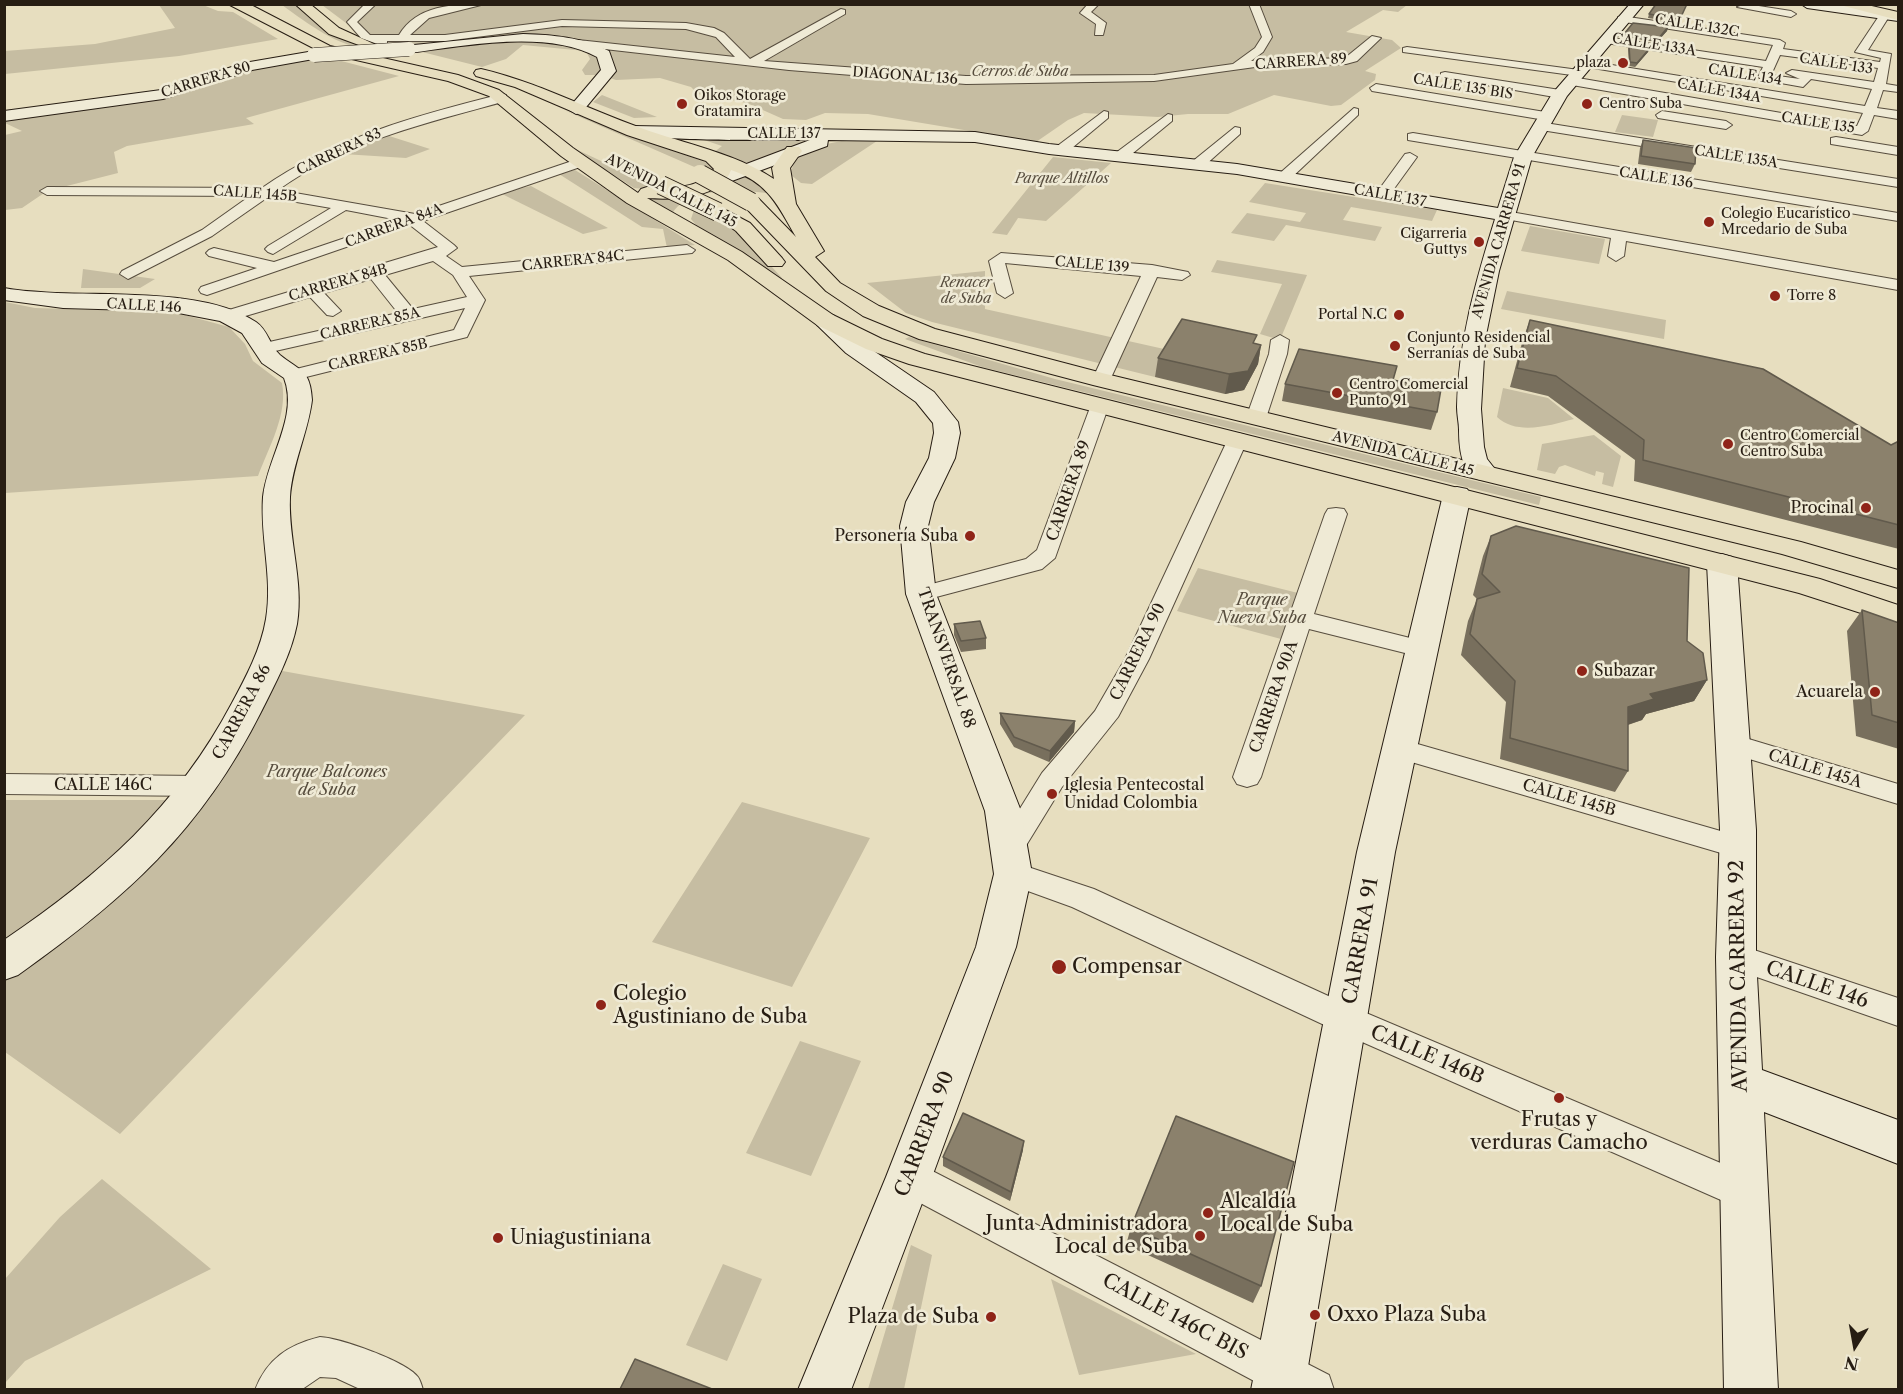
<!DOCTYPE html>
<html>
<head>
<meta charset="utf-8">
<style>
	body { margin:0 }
	#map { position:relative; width:1903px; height:1394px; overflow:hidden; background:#e7debf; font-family:"Libre Caslon Text",serif }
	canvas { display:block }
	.frame { position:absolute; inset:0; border:6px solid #271d13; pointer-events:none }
	.north { position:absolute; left:1825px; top:1316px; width:60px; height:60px; -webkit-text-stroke:4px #efead5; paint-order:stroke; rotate:191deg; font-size:16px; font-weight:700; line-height:24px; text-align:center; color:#271d13 }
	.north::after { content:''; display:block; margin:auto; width:21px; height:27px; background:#271d13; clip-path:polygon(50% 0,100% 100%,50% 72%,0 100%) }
</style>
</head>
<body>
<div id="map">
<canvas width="1903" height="1394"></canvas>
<div class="frame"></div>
<div class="north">N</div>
</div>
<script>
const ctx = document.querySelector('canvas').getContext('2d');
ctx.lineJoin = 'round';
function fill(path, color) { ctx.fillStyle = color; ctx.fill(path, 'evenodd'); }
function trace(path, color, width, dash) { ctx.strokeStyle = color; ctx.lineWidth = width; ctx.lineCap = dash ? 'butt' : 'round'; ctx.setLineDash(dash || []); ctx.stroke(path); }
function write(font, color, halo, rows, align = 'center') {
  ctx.font = font + ' "Libre Caslon Text",serif'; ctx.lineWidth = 5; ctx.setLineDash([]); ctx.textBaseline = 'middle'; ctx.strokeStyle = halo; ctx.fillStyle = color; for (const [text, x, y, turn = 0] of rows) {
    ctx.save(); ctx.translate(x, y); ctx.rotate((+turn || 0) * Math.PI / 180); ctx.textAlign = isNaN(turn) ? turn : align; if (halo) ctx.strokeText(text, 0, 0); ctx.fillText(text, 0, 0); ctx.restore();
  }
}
const green = new Path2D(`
	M 159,5 L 203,5 L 218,11 L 233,12 L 278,39 L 179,56 L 5,74 L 5,51 L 95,44 L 175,28 Z
	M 282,5 L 296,5 L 371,49 C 339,48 307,23 282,5 Z
	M 322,5 L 1407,5 L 1398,12 L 1383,10 L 1346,32 L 1392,40 L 1401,48 L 1365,71 L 1376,74 L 1375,80 L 1341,105 L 1331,106 L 1274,95 L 1228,114 L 1188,114 L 1158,117 L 1084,113 L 1068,120 L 1036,142 L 868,114 L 825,113 L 806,120 L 783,119 L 747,103 L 698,94 L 691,87 L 660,78 L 616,80 L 601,75 L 585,75 L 582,70 L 590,59 L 586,51 L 523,45 L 506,59 L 482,67 L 386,43 L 354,29 Z
	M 326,57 L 399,76 L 246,118 L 254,124 L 127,146 L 114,152 L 118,173 L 47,191 L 22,208 L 5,210 L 5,135 L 22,131 L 5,123 L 4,119 L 165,97 L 246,70 Z
	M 602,95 L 657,117 L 634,118 L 593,102 Z
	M 564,110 L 713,165 L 716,170 L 715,176 Z
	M 1622,115 L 1658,120 L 1653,137 L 1615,132 Z
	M 386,135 L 430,149 L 406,158 L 343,154 Z
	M 839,135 L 752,164 L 713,153 L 722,146 L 701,139 Z
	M 855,139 L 880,139 L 812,184 L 801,183 L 791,175 C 792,147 835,142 855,139 Z
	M 567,145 L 665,191 L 634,188 Z
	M 1053,157 L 1111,163 L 1046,221 L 1018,218 L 1007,235 L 992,233 Z
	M 575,170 L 695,245 L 667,248 L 663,229 L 642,227 L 559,174 Z
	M 748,174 L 775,194 C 746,190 685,185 671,216 L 634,194 L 720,186 Z
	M 1265,183 L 1437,210 L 1432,221 L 1351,207 L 1343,220 L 1382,227 L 1375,241 L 1286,225 L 1274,241 L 1231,233 L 1247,213 L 1300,222 L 1306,213 L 1249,202 Z
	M 531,186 L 608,228 L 583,234 L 500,193 Z
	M 695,207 L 725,221 L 743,235 L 782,278 L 777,280 L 696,225 L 691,219 Z
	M 1530,226 L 1605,239 L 1599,264 L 1521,251 Z
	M 1217,260 L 1307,275 L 1280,340 L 1260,334 L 1282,284 L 1211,272 Z
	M 83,269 L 155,279 L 140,288 L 81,288 Z
	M 985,271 L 985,309 L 1173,351 L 1155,377 L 932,322 L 906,313 L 867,283 Z
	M 1507,291 L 1666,320 L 1664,339 L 1501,309 Z
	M 5,302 L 35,308 L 135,311 L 185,315 L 229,327 L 245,344 L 253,361 L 282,383 C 288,414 269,447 258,476 L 5,493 Z
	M 909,337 L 1055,379 L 1541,497 L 1539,505 L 982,367 L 905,339 Z
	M 1503,388 L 1548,398 L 1574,419 C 1551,425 1517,436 1497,417 Z
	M 1594,435 L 1621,456 L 1613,487 L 1602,484 L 1604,473 L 1596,471 L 1595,476 L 1565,465 L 1559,467 L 1555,474 L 1537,470 L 1542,444 Z
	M 1198,568 L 1298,593 L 1281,639 L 1177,611 Z
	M 277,670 L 525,715 L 120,1134 L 5,1052 L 5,976 L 167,849 L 213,785 Z
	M 5,800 L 172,800 L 116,861 L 5,948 Z
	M 742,802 L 870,838 L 792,987 L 652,942 Z
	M 800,1041 L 861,1061 L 811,1176 L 746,1153 Z
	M 102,1179 L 211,1269 L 25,1361 L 5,1383 L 5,1279 L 60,1217 Z
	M 911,1245 L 932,1255 L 904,1389 L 868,1389 Z
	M 723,1264 L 762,1279 L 727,1361 L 686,1345 Z
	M 1051,1279 L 1196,1354 L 1079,1375 Z`);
const street = new Path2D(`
	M 365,4 L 376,4 L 357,22 L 370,35 L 399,35 C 417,5 453,4 485,4 L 429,18 L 410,35 L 445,35 L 562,20 L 686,23 L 714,28 L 724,33 L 750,59 L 841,9 L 845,10 L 845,14 L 764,61 L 966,76 L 1154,75 L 1233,64 L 1255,48 L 1262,37 L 1249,4 L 1259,4 L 1272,37 L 1263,52 L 1251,61 L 1345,58 L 1372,36 L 1381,38 L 1357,61 L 1346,64 L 1255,67 L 1154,81 L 966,84 L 789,70 L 578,46 L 573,43 L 578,40 L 735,57 L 716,37 L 686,29 L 562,26 L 445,41 L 387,41 L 387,45 L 383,46 L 361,38 L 347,22 Z
	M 1088,4 L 1099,4 L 1091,12 L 1106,23 L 1103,35 L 1095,35 L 1096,24 L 1080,13 Z
	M 1746,4 L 1791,11 L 1796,14 L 1791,17 L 1737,7 Z
	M 1881,13 L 1890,15 L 1868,50 L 1891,54 L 1886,84 L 1898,86 L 1898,92 L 1883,90 L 1877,108 L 1898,111 L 1898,119 L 1874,115 L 1868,131 L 1862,135 L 1572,85 L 1566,81 L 1572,77 L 1857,126 L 1863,113 L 1587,67 L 1581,64 L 1587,61 L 1865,106 L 1872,89 L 1811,79 L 1803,87 L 1764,80 L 1758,77 L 1763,67 L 1606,43 L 1601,40 L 1606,37 L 1766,61 L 1773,45 L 1618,21 L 1618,17 L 1622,16 L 1780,40 L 1785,43 L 1783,49 L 1880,62 L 1881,58 L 1855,52 ZM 1780,55 L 1878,68 L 1874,82 L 1792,70 L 1786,73 L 1800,79 L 1771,75 Z
	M 1407,47 L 1579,70 L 1585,73 L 1579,76 L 1403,52 L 1403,48 Z
	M 1445,72 L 1560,90 L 1566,94 L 1560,98 L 1441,77 L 1441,73 Z
	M 1376,84 L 1545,112 L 1551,116 L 1545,120 L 1372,91 L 1370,88 Z
	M 502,94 L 506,95 L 506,101 C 427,123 346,141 278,190 L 415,214 L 581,158 L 588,162 L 586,165 L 423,221 L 454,245 L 457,248 L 446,256 L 462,267 L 687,245 L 695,250 L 692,253 L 469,276 L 485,300 L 467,337 L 294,380 L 285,375 L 288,371 L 454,330 L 465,308 L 262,354 L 253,349 L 256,345 L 398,313 L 371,279 L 324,293 L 341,311 L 333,316 L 327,315 L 310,297 L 225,322 L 217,317 L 219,313 L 438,247 L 410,225 L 207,295 L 201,293 L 199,290 L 201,287 L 257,268 L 209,256 L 206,253 L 209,250 L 214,248 L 274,262 L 398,220 L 346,210 L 273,254 L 268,252 L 265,249 L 268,246 L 331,208 L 268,197 L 212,236 L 128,279 L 120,274 L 122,271 L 202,230 L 250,196 L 47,195 L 40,191 L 47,187 L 262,188 C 333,138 418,115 502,94 ZM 433,261 L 453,275 L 467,297 L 413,309 L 385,275 Z
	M 1354,108 L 1358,109 L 1358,115 L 1289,180 L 1279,180 L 1279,174 Z
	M 1104,111 L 1108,112 L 1108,118 L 1066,153 L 1056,153 L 1056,147 Z
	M 1662,111 L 1726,121 L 1732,125 L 1726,129 L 1658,118 L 1656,115 Z
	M 1168,114 L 1172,115 L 1172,121 L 1127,158 L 1117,158 L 1117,152 Z
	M 1539,122 L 1898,179 L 1898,187 L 1535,129 L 1533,126 Z
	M 1235,127 L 1240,128 L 1240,134 L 1203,167 L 1193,167 L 1193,161 Z
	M 1413,133 L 1898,213 L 1898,221 L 1408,140 L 1408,134 Z
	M 1836,137 L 1898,147 L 1898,155 L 1831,144 L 1831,138 Z
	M 1410,153 L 1417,157 L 1388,197 L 1378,197 L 1378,191 L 1405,154 Z
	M 1505,211 L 1898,280 L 1898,290 L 1626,241 L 1624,256 L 1616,261 L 1608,256 L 1611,238 L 1500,218 L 1498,215 Z
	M 1001,253 L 1152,265 L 1188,272 L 1190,275 L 1182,280 L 1157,277 L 1110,380 L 1101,386 L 1092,380 L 1141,276 L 1005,263 L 1013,293 L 1005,298 L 997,293 L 989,261 Z
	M 1280,335 L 1289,340 L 1287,354 L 1266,418 L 1256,424 L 1249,422 L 1246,418 L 1269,354 L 1271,340 Z
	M 1100,399 L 1109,405 L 1055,558 L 1042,569 L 921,601 L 913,599 L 909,594 L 913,589 L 1026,559 L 1037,550 L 1091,405 Z
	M 1238,433 L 1245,435 L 1248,439 L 1149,659 L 1118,717 L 1062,787 L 1019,857 L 1009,860 L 999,857 L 995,849 L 1042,773 L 1095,711 L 1125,659 L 1228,439 L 1231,435 Z
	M 1336,508 L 1344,509 L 1347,514 L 1314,614 L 1430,643 L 1433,649 L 1430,655 L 1421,657 L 1309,629 L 1261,777 L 1257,784 L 1247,787 L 1237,784 L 1233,777 L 1325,514 L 1328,509 Z
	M 1732,734 L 1898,784 L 1898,804 L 1723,751 L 1719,744 L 1723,737 Z
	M 1400,739 L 1738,836 L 1748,839 L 1752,847 L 1748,855 L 1738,858 L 1391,756 L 1387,749 L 1391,742 Z
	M 4,774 L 202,776 L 212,779 L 216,786 L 212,793 L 202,796 L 4,794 Z
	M 1013,862 L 1094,889 L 1359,1010 L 1756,1178 L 1761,1191 L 1756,1204 L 1743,1209 L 1730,1204 L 1335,1030 L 1072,907 L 1003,882 L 998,874 L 1003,866 Z
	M 1736,944 L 1898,998 L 1898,1026 L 1725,966 L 1720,957 L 1725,948 Z
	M 909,1159 L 1329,1375 L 1334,1390 L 1271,1390 L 896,1190 L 891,1177 L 896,1164 Z
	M 320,1337 C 340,1338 406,1361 418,1377 C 420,1380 422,1386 423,1390 L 362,1390 L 336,1378 L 320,1377 L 301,1390 L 255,1390 C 267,1359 288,1345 320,1337 Z`);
const secondary = new Path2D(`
	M 1630,4 L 1644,4 L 1567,96 L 1532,157 L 1499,271 L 1485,340 L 1481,409 L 1484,447 L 1487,459 L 1498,473 L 1494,479 C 1463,487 1459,453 1459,430 C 1459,423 1457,415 1457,407 C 1458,343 1476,280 1495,219 L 1237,174 L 1049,154 L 975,142 L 828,140 L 827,146 L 710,189 L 704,188 L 701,184 L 704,180 L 810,140 C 786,140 634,142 625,131 L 633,126 L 975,132 L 1049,144 L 1237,164 L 1498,208 L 1514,157 L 1552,94 Z
	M 1801,4 L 1838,4 L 1898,13 L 1898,21 L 1807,8 Z
	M 523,34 C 554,35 581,37 609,51 L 616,71 L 582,112 L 576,114 L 568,109 L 601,70 L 597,57 C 547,29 464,46 409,53 L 402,49 L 404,46 Z
	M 314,51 L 319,52 L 321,55 L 319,58 L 252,70 L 163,99 L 4,121 L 4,111 L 161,90 L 244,63 Z
	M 4,288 C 77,301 196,282 256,322 C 268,330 270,346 280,355 C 301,372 310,369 312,400 C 308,433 292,464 290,497 C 288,540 304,581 297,624 C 291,655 275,684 261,712 C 201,831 125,899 18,975 L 4,980 L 4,940 C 100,875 177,807 232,703 C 246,677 261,649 266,619 C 273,578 260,538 263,497 C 267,458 299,416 284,378 L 262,363 L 242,333 L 220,321 L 168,311 L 63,308 L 4,300 Z
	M 825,313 L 833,315 L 862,343 L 934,392 L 958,422 L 960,433 L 955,458 L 934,502 L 928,526 L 936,594 L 1021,811 L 1032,874 L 1016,947 L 932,1177 L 851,1390 L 798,1390 L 886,1177 L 976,947 L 994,874 L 985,811 L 906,594 L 900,526 L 906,502 L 929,458 L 934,433 L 933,423 L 916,402 L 846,353 L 817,325 L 814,320 L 817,315 Z
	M 1457,487 L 1467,489 L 1471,495 L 1395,852 L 1304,1390 L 1251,1390 L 1357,852 L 1443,495 L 1447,489 Z
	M 1722,554 L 1732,557 L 1737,563 L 1756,830 L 1756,957 L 1762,1070 L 1898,1120 L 1898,1164 L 1764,1112 L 1778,1390 L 1724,1390 L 1716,957 L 1720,830 L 1707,563 L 1712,557 Z`);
const primary = new Path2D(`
	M 228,4 L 251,5 L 330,46 L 458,75 L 499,90 L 573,148 L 638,193 L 641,189 L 647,187 C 668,188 701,190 714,169 L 706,161 L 627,135 L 515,87 L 476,76 L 474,73 L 476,70 L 481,69 C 537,82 587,109 641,128 C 685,144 735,153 774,179 L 772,168 L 787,147 L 799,147 L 802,151 L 790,168 L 796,204 L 824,251 L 815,257 L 840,283 L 879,306 L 935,329 L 1106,374 L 1801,542 L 1898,570 L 1898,588 L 1782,554 L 1093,385 L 919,339 L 863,316 L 826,291 L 744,206 L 742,202 L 744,198 L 758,198 L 796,237 C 778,206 769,183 731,170 C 721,199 672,200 647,198 L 742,252 L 833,315 L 882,339 L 925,354 L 1820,579 L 1898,605 L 1898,625 L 1799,593 L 909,364 L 866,349 L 817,325 L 728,260 L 627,203 L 561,156 L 489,96 L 448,81 L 321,52 Z
	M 295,4 L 310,4 L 339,28 L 374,44 L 367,48 L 329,34 Z
	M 1836,4 L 1863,4 L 1898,12 L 1898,20 Z
	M 718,206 L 750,223 L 782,258 L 785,262 L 782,266 L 768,266 L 736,231 L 709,212 L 711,208 Z`);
const secondaryBridge = new Path2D(`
	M 314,55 L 409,49`);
const primaryBridge = new Path2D(`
	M 700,174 L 751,202
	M 661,185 L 718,212`);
const wall = new Path2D(`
	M 1687,4 L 1678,22 L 1648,18 L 1649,14 Z
	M 1668,27 L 1667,31 L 1657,42 L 1623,37 L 1624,34 Z
	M 1629,45 L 1648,52 L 1635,67 L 1629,66 L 1628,49 Z
	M 1643,140 L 1695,164 L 1691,172 L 1638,164 L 1640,148 Z
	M 1530,320 L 1891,445 L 1899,441 L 1899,549 L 1634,481 L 1635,460 L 1548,396 L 1510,387 L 1523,339 Z
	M 1256,344 L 1261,345 L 1258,364 L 1244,390 L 1225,394 L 1155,377 L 1158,358 Z
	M 1393,380 L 1437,412 L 1431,430 L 1282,401 L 1285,384 Z
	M 1491,536 L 1687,641 L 1707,680 L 1694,701 L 1646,714 L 1642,720 L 1628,725 L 1628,771 L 1615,792 L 1500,759 L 1506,702 L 1461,655 L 1468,621 L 1477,599 L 1473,595 L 1483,556 Z
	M 1862,610 L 1899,623 L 1899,749 L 1856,736 L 1847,631 Z
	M 954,624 L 986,638 L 986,649 L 961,652 L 954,635 Z
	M 1000,713 L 1075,721 L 1074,732 L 1049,762 L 1014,747 L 1000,724 Z
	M 1023,1150 L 1010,1201 L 943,1166 L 943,1157 Z
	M 1131,1227 L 1261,1286 L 1253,1303 L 1126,1245 Z`);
const shadedWall = new Path2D(`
	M 1668,27 L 1667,31 L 1657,42 L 1658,39 Z
	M 1650,48 L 1648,52 L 1635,67 L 1637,63 Z
	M 1261,345 L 1258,364 L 1244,390 L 1225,394 L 1229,374 Z
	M 1707,680 L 1694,701 L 1646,714 L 1642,720 L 1617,728 L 1628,707 L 1650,694 Z
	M 1075,721 L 1074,732 L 1049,762 L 1050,751 Z
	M 1024,1141 L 1023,1150 L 1010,1201 L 1011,1192 Z`);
const building = new Path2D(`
	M 1656,4 L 1687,4 L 1680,19 L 1649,14 Z
	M 1633,23 L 1668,27 L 1658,39 L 1624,34 Z
	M 1629,45 L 1650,48 L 1637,63 L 1630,62 Z
	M 1643,140 L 1696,148 L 1695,164 L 1641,156 Z
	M 1182,319 L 1257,335 L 1253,343 L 1261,345 L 1248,371 L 1229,374 L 1158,358 Z
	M 1530,320 L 1763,369 L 1891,445 L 1899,441 L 1899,525 L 1643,460 L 1644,440 L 1556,376 L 1517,368 Z
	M 1299,349 L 1397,366 L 1393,380 L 1441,389 L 1437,412 L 1285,384 Z
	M 1516,526 L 1689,568 L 1687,641 L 1703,653 L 1707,680 L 1650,694 L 1654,699 L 1628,707 L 1628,771 L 1510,738 L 1515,681 L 1470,634 L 1477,599 L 1500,592 L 1482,574 L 1491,536 Z
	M 1862,610 L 1899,623 L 1899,723 L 1872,715 Z
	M 980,621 L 986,638 L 961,641 L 954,624 Z
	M 1000,713 L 1075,721 L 1050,751 L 1014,737 Z
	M 963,1113 L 1024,1141 L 1011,1192 L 943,1157 Z
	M 1176,1116 L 1294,1162 L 1261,1286 L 1131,1227 Z
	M 635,1359 L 712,1389 L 620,1389 Z`);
const markers = [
	[1623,63,6,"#8f2418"],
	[682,104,6,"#8f2418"],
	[1587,104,6,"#8f2418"],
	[1709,222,6,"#8f2418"],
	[1479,242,6,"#8f2418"],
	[1775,296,6,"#8f2418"],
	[1399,315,6,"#8f2418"],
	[1395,346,6,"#8f2418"],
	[1337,393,6,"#8f2418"],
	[1728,444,6,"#8f2418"],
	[1866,508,6,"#8f2418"],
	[970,536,6,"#8f2418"],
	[1582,671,6,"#8f2418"],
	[1875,692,6,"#8f2418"],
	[1052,794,6,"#8f2418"],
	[1059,967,8,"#8f2418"],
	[601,1005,6,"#8f2418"],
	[1559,1098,6,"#8f2418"],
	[1208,1213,6,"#8f2418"],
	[1200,1236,6,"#8f2418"],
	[498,1238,6,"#8f2418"],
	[1315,1315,6,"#8f2418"],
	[991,1317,6,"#8f2418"]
];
const farStreetnames = [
	["CALLE 132C",1697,26,9],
	["CALLE 133A",1654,45,9],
	["CARRERA 89",1301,62,-4],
	["CALLE 133",1836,64,9],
	["CALLE 134",1745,75,9],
	["DIAGONAL 136",905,76,4],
	["CARRERA 80",206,80,-17],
	["CALLE 135 BIS",1463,87,9],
	["CALLE 134A",1719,91,10],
	["CALLE 135",1818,123,9],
	["CALLE 137",784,134],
	["CARRERA 83",339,152,-25],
	["CALLE 135A",1736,157,9],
	["CALLE 136",1656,178,9],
	["AVENIDA CALLE 145",671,191,27],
	["CALLE 145B",255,194,4],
	["CALLE 137",1390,196,10],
	["CARRERA 84A",394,226,-20],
	["AVENIDA CARRERA 91",1499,241,-74],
	["CARRERA 84C",573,261,-6],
	["CALLE 139",1092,265,5],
	["CARRERA 84B",338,283,-16],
	["CALLE 146",144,306,3],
	["CARRERA 85A",370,324,-13],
	["CARRERA 85B",378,355,-13],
	["AVENIDA CALLE 145",1403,454,14]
];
const farPoinames = [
	["plaza",1611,63,"right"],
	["Oikos Storage",694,96],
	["Gratamira",694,112],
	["Centro Suba",1599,104],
	["Colegio Eucarístico",1721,214],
	["Mrcedario de Suba",1721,230],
	["Cigarreria",1467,234,"right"],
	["Guttys",1467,250,"right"],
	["Torre 8",1787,296],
	["Portal N.C",1387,315,"right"],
	["Conjunto Residencial",1407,338],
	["Serranías de Suba",1407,354],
	["Centro Comercial",1349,385],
	["Punto 91",1349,401],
	["Centro Comercial",1740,436],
	["Centro Suba",1740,452]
];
const farParknames = [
	["Cerros de Suba",1020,72],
	["Parque Altillos",1062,179],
	["Renacer",966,283],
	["de Suba",966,299]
];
const streetNames = [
	["CARRERA 89",1069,491,-71],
	["CARRERA 90",1138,652,-64],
	["TRANSVERSAL 88",946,658,71],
	["CARRERA 90A",1274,697,-71],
	["CARRERA 86",242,712,-62],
	["CALLE 145A",1815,769,17],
	["CALLE 146C",103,785],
	["CALLE 145B",1569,798,16]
];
const poiNames = [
	["Procinal",1854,508],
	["Personería Suba",958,536],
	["Subazar",1594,671,"left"],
	["Acuarela",1863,692],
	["Iglesia Pentecostal",1064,785,"left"],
	["Unidad Colombia",1064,803,"left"]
];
const parkNames = [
	["Parque",1262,600],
	["Nueva Suba",1262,618],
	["Parque Balcones",327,772],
	["de Suba",327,790]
];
const nearStreetnames = [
	["CARRERA 91",1361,941,-80],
	["AVENIDA CARRERA 92",1739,976,-91],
	["CALLE 146",1817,985,19],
	["CALLE 146B",1427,1055,23],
	["CARRERA 90",925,1134,-69],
	["CALLE 146C BIS",1175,1317,28]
];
const nearPoinames = [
	["Compensar",1072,967],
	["Colegio",613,994],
	["Agustiniano de Suba",613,1017],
	["Frutas y",1559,1120,"center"],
	["verduras Camacho",1559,1143,"center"],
	["Alcaldía",1220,1202],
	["Local de Suba",1220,1225],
	["Junta Administradora",1188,1224,"right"],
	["Local de Suba",1188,1247,"right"],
	["Uniagustiniana",510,1238],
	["Oxxo Plaza Suba",1327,1315],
	["Plaza de Suba",979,1317,"right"]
];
fill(green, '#c6bda2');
trace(street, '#574d3e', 2);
trace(secondary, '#271d13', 2);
trace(primary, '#271d13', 2);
fill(street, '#efead5');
fill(secondary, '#efead5');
fill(primary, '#e7debf');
trace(secondaryBridge, '#271d13', 15, []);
trace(primaryBridge, '#271d13', 20, []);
trace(secondaryBridge, '#efead5', 14);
trace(primaryBridge, '#e7debf', 18);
fill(wall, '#786f5d');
fill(shadedWall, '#615a4c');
fill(building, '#8b816c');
trace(building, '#615a4c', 1.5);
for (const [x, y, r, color] of markers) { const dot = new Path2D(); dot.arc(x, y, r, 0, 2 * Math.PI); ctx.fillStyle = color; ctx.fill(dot); trace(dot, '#efead5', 2); }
write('14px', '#271d13', '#efead5', farStreetnames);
write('14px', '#271d13', '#efead5', farPoinames, 'left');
write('italic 14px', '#574d3e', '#efead5', farParknames);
write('16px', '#271d13', '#efead5', streetNames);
write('16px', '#271d13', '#efead5', poiNames, 'right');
write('italic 16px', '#574d3e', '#efead5', parkNames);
write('20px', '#271d13', '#efead5', nearStreetnames);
write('20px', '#271d13', '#efead5', nearPoinames, 'left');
</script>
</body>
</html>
